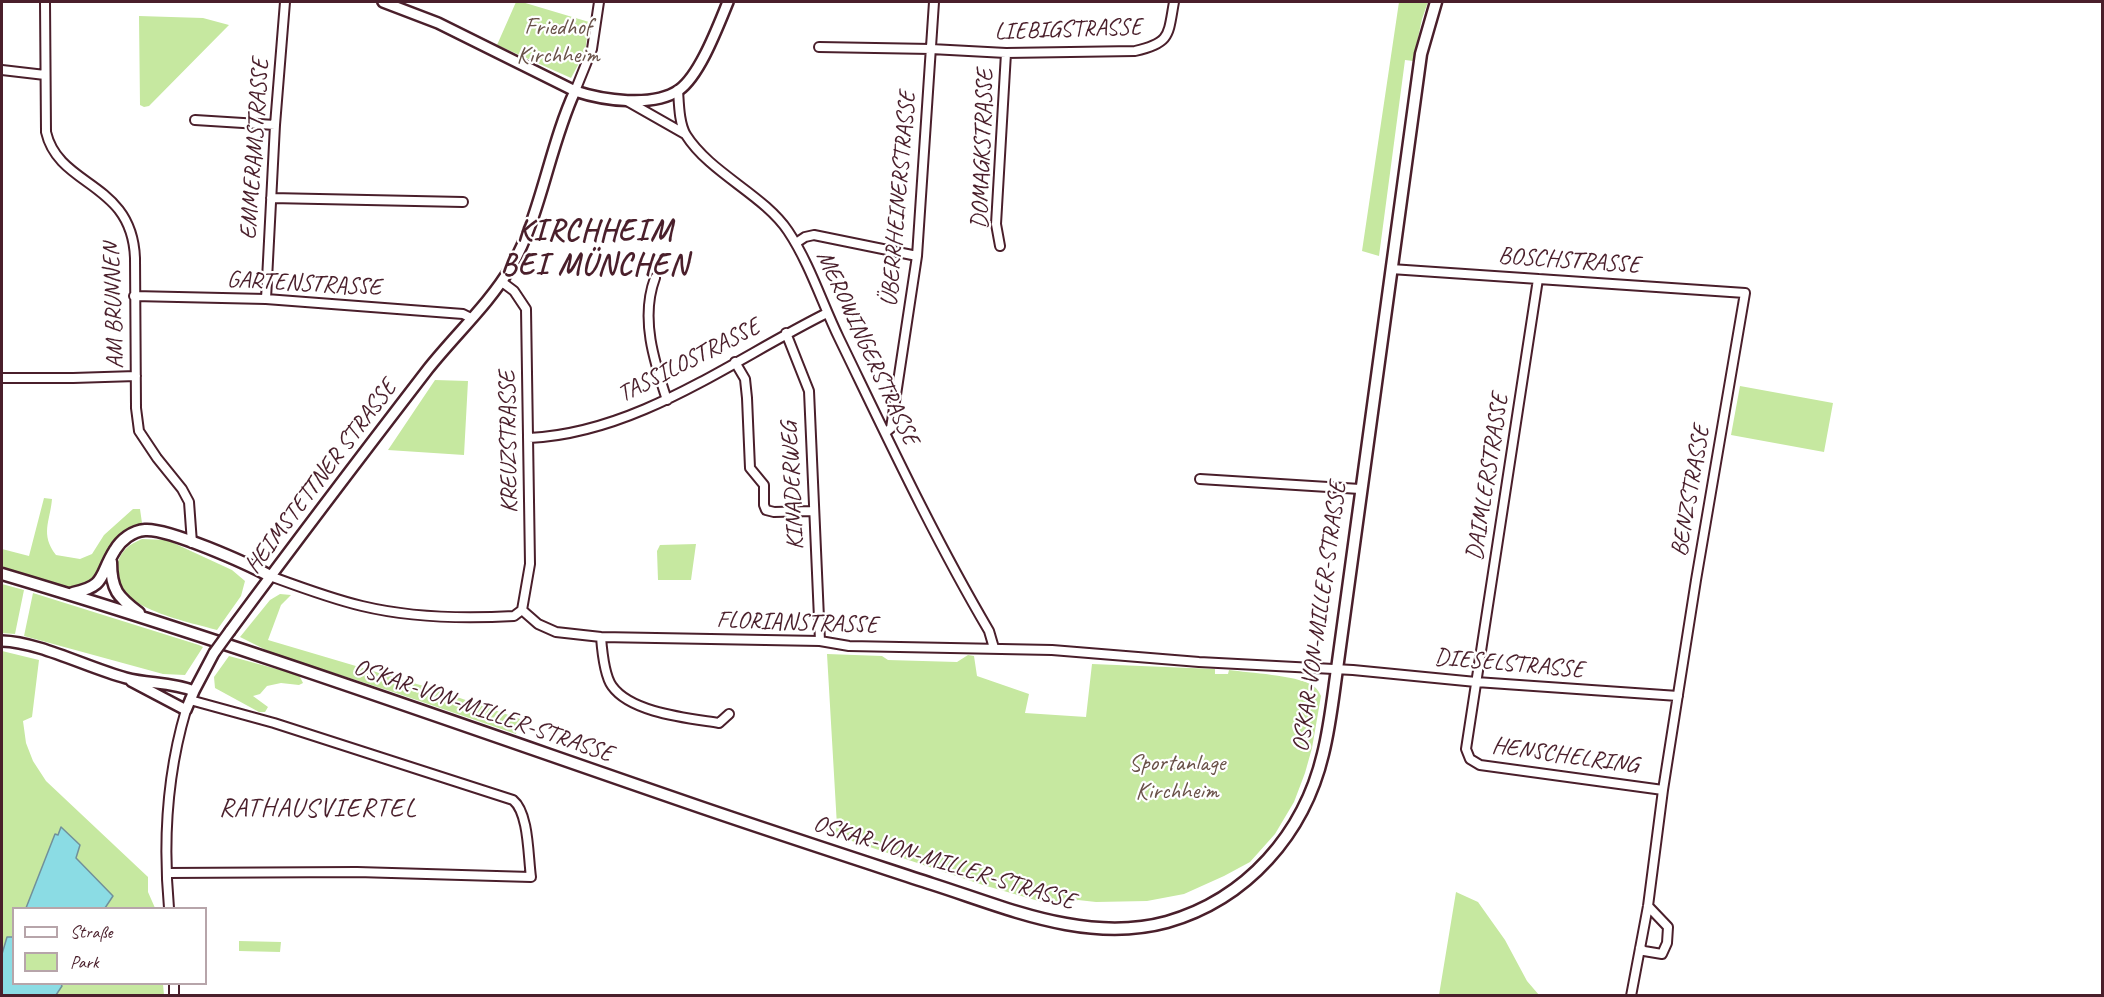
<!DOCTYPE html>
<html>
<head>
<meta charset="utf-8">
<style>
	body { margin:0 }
	#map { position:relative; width:2104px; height:997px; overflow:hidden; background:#fff; font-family:Caveat,sans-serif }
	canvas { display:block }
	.frame { position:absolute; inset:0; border:3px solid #4a1f2b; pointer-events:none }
	.legend { position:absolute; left:12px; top:907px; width:195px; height:78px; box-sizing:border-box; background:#fff; border:2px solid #b7a5aa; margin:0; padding:8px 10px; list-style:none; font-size:18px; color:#4a1f2b }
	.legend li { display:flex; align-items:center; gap:12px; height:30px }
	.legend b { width:30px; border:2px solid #b7a5aa }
</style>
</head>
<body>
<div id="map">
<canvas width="2104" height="997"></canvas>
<div class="frame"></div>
<ul class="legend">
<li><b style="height:8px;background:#fff"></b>Straße</li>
<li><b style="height:16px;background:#c6e8a0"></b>Park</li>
</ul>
</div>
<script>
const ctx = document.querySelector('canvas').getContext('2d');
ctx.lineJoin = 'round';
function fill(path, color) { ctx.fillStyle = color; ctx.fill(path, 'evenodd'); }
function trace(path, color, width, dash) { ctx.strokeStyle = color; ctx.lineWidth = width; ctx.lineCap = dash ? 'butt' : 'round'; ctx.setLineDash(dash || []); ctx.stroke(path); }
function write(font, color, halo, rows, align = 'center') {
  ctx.font = font + ' Caveat,sans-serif'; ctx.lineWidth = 4.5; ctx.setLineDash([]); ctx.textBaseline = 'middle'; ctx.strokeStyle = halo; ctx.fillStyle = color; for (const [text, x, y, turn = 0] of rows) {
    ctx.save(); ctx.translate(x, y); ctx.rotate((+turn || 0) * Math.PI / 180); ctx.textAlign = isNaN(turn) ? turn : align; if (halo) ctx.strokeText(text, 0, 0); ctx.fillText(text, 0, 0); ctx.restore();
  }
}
const green = new Path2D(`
	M 516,2 L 522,2 L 589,22 L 585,52 L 571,78 L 497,45 Z
	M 1399,2 L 1428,2 L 1422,19 L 1413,61 L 1405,60 L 1379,256 L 1362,251 Z
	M 139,16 L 203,18 L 229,25 L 149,106 L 144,107 L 140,105 Z
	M 435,380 L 468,381 L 464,455 L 388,450 Z
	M 1740,386 L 1833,403 L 1824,452 L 1731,435 Z
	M 44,498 L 52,499 C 50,522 40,534 56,555 L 80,559 L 92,554 L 104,535 L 133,509 L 140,509 L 142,523 C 107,536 113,553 96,582 L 73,590 L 2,567 L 2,549 L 29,556 Z
	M 142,539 L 167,540 L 232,570 L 245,581 L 241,596 L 217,630 C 190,622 102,606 117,564 C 122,550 128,545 142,539 Z
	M 696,544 L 691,580 L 658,580 L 657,551 L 660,545 Z
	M 2,584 L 24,590 L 15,634 L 2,633 Z
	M 33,593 L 199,645 L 203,647 L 185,675 L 163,674 L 24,636 Z
	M 280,594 L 291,595 L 281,605 L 268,640 L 437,690 L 520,719 L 516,734 L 396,693 L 272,653 L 240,637 L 270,600 Z
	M 2,651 L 39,660 L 32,717 L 23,721 L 26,743 L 33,761 L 46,781 L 148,877 L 148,892 L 155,908 L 14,908 L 14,984 L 163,984 L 164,995 L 2,995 Z
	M 827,654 L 882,656 L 888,660 L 957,662 L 968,655 L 974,656 L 977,676 L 1029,694 L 1025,713 L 1086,717 L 1092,664 L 1215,669 L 1215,674 L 1228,674 L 1229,670 C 1250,673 1295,675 1312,685 C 1317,688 1319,692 1321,696 L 1312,748 L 1305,773 L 1294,802 L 1275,834 L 1250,862 L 1224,876 L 1184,894 L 1147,901 L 1096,902 L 1078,900 L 1056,906 L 983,885 L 834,835 L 837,826 Z
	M 229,656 L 299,675 L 303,683 L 299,685 L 281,683 L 267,686 L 260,694 L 253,696 L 268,707 L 265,712 L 259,712 L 215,688 L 214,677 Z
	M 1456,892 L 1478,902 L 1505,940 L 1527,981 L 1539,995 L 1439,995 Z
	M 239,941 L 281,942 L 280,952 L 239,951 Z`);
const water = new Path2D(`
	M 61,827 L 80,845 L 76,858 L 113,896 L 105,908 L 26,908 L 55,834 L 58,835 Z
	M 7,937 L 13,937 L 14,984 L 61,984 L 62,986 L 56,995 L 2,995 L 2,954 Z`);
const minor = new Path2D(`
	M 45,2 L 46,132 C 59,188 132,181 135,258 L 136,408 L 139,431 L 157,458 L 182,489 L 189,502 L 192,543
	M 819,47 L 931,49 L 1006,53 L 1135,51 C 1171,43 1168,35 1174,2
	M 2,70 L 45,75
	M 678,90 C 679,104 679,123 686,135 C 710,173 764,195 788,231 C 810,264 822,303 839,338 C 887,437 933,536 989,631 L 994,648
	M 575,91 L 592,49 L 599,2
	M 627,101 L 685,134
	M 195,120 L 275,125
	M 271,198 L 463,202
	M 796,243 L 805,237 L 814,235 L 917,256
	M 1000,246 L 996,224 L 1006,53
	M 1391,269 L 1745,293 L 1696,580 L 1663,790 L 1648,906 L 1631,996
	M 655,278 C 640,318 654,361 667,400
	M 1538,279 L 1466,749 L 1470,759 L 1480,765 L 1663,790
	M 502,282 L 514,291 L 526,309 L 530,564 L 522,610
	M 134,296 L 266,299 L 463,314 L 471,318
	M 266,299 L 275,125 L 285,2
	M 786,333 L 809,391 L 820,641
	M 735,362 L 745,379 L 747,398 L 750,468 L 764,485 L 764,505 L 766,510 L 774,512 L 813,511
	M 2,378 L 73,378 L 136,376
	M 885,433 L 891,428 L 917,256 L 934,2
	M 529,438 C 638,433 732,360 827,313
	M 1200,479 L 1360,489
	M 270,576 C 300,587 332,599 362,606 C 412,618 463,619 514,616 L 522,610 L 538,624 L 556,632 L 601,637 L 820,641 L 849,646 L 1052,650 L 1199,662 L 1353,670 L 1476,682 L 1678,696
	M 601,637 C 602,650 604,675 612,686 C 631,713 688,718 719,723 L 729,714
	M 167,873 L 357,872 L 531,877 C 528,856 529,813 513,800 L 274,723 L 190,700
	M 169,908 C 163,842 167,774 186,710
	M 1640,948 L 1644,951 L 1662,954 L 1667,943 L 1668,927 L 1648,906
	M 174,984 L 174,996`);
const tertiary = new Path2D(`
	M 383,2 L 438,23 L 575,91 C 602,100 653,108 679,90 C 700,75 718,26 728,2
	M 230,631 C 295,543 361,456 428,369 C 455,335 489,304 511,267 C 541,216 549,147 575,91
	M 2,641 C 39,642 88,668 126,678 C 148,684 172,682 194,691
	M 131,681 L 186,710 L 194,691 L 214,653`);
const secondary = new Path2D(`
	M 111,562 C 111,590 118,597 139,613
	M 2,574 C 238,644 470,728 703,808 C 779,834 856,859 932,884 C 976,898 1021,916 1066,924 C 1099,930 1134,931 1167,922 C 1247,899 1304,834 1323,754 C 1330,726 1333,697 1337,669 L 1421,54 L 1436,2
	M 73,593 C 107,586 99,575 115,550 C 121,540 132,531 145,530 C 168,528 248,564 270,576`);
const tertiaryBridge = new Path2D(`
	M 214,653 L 230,631`);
const parkNames = [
	["Friedhof",558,28],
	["Kirchheim",558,56],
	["Sportanlage",1177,764],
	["Kirchheim",1177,792]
];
const streetNames = [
	["LIEBIGSTRASSE",1068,30,-2],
	["EMMERAMSTRASSE",255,149,-86],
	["DOMAGKSTRASSE",983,149,-88],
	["ÜBERRHEINERSTRASSE",899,199,-85],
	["BOSCHSTRASSE",1569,261,4],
	["GARTENSTRASSE",304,284,3],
	["AM BRUNNEN",114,306,-92],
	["MEROWINGERSTRASSE",867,348,65],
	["TASSILOSTRASSE",689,361,-27],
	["KREUZSTRASSE",509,442,-91],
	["HEIMSTETTNER STRASSE",321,477,-53],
	["DAIMLERSTRASSE",1488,477,-81],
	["KINADERWEG",793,486,-93],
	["BENZSTRASSE",1691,491,-80],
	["OSKAR-VON-MILLER-STRASSE",1320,617,-82],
	["FLORIANSTRASSE",797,623,2],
	["DIESELSTRASSE",1509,664,5],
	["OSKAR-VON-MILLER-STRASSE",483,711,19],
	["HENSCHELRING",1565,756,8],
	["OSKAR-VON-MILLER-STRASSE",944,863,17]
];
const neighbourhoodNames = [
	["RATHAUSVIERTEL",318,809]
];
const districtNames = [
	["KIRCHHEIM",595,232],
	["BEI MÜNCHEN",595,266]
];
fill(green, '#c6e8a0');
fill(water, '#8bdce4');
trace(water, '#71909a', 1.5);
trace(minor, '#4a1f2b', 12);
trace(tertiary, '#4a1f2b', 14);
trace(secondary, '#4a1f2b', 15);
trace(minor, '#fff', 8);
trace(tertiary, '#fff', 9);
trace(secondary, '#fff', 10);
trace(tertiaryBridge, '#4a1f2b', 14, []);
trace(tertiaryBridge, '#fff', 9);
write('24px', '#695148', '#fff', parkNames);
write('24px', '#4a1f2b', '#fff', streetNames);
ctx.letterSpacing = '1.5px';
write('26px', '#4a1f2b', '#fff', neighbourhoodNames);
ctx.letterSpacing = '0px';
ctx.letterSpacing = '1.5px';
write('bold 30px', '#4a1f2b', '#fff', districtNames);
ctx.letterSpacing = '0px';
</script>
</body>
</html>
